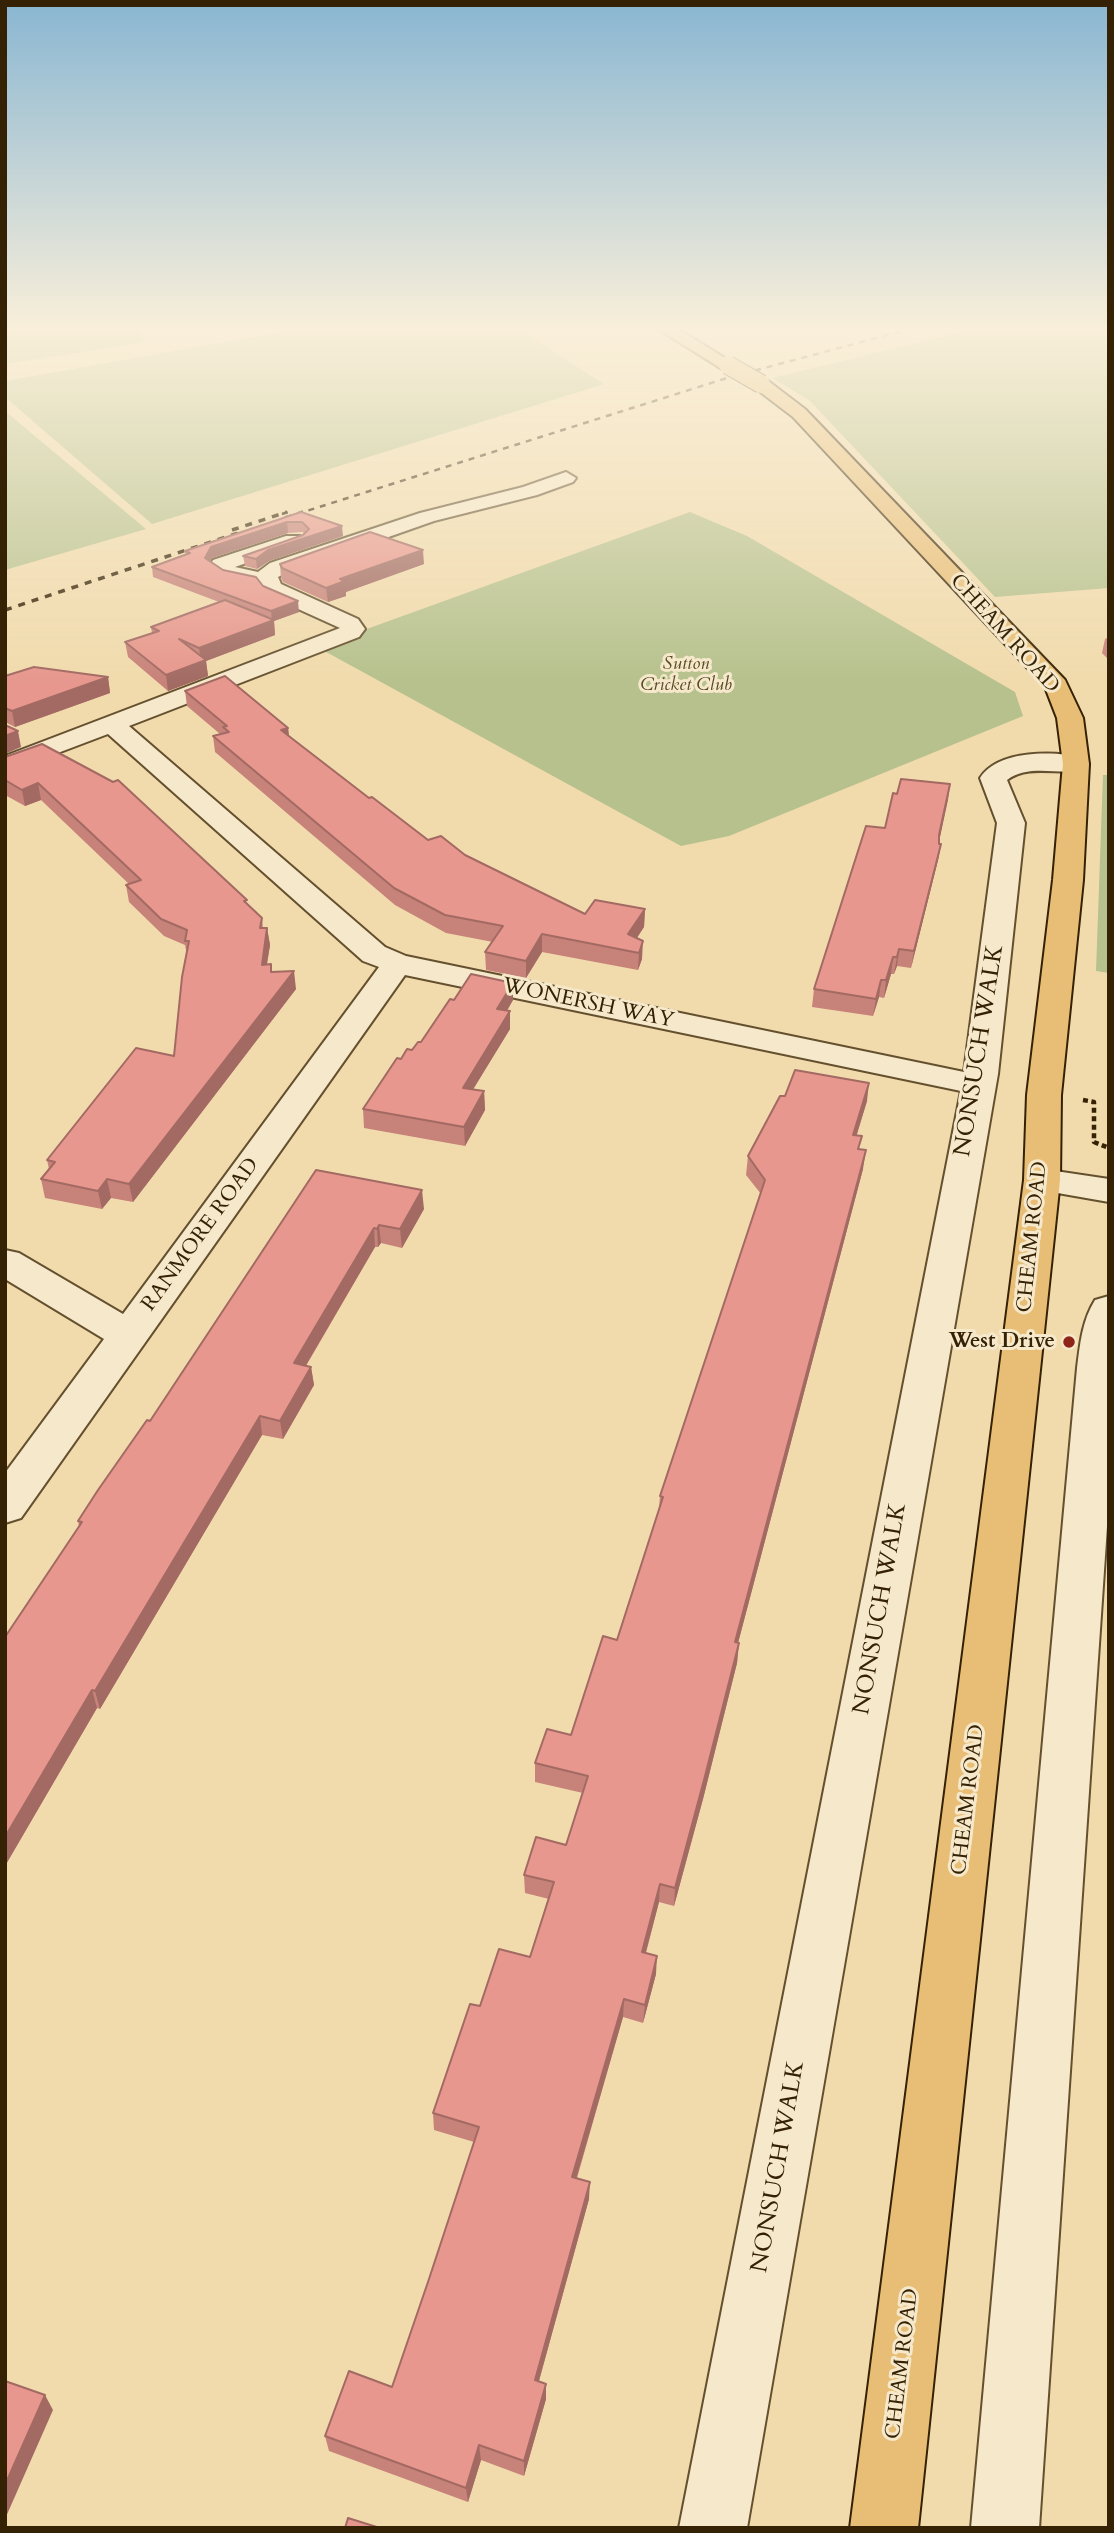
<!DOCTYPE html>
<html>
<head>
<meta charset="utf-8">
<style>
	body { margin:0 }
	#map { position:relative; width:1114px; height:2533px; overflow:hidden; background:#f1dbad; font-family:Cardo,serif }
	canvas { display:block }
	.frame { position:absolute; inset:0; border:7px solid #352204; pointer-events:none }
</style>
</head>
<body>
<div id="map">
<canvas width="1114" height="2533"></canvas>
<div class="frame"></div>
</div>
<script>
const ctx = document.querySelector('canvas').getContext('2d');
ctx.lineJoin = 'round';
function fill(path, color) { ctx.fillStyle = color; ctx.fill(path, 'evenodd'); }
function trace(path, color, width, dash) { ctx.strokeStyle = color; ctx.lineWidth = width; ctx.lineCap = dash ? 'butt' : 'round'; ctx.setLineDash(dash || []); ctx.stroke(path); }
function write(font, color, halo, rows, align = 'center') {
  ctx.font = font + ' Cardo,serif'; ctx.lineWidth = 6; ctx.setLineDash([]); ctx.textBaseline = 'middle'; ctx.strokeStyle = halo; ctx.fillStyle = color; for (const [text, x, y, turn = 0] of rows) {
    ctx.save(); ctx.translate(x, y); ctx.rotate((+turn || 0) * Math.PI / 180); ctx.textAlign = isNaN(turn) ? turn : align; if (halo) ctx.strokeText(text, 0, 0); ctx.fillText(text, 0, 0); ctx.restore();
  }
}
const green = new Path2D(`
	M 5,329 L 138,329 L 146,342 L 5,364 Z
	M 299,329 L 518,329 L 604,384 L 152,524 L 5,397 L 5,381 Z
	M 975,329 L 1109,329 L 1109,588 L 995,597 L 809,400 L 772,378 Z
	M 5,411 L 146,529 L 5,570 Z
	M 690,512 L 747,536 L 1015,692 L 1023,716 L 729,836 L 681,846 L 317,647 Z
	M 1103,775 L 1109,775 L 1109,973 L 1096,971 Z`);
const path = new Path2D(`
	M 1083,1100 L 1094,1102 L 1094,1142 L 1109,1148`);
const minor = new Path2D(`
	M 566,472 L 576,478 L 573,482 L 537,495 L 434,521 L 286,573 L 278,577 L 281,584 L 358,619 L 365,629 L 359,637 L 129,726 L 385,947 L 406,956 L 964,1072 L 997,823 L 980,778 C 999,749 1055,751 1085,758 L 1089,764 L 1085,770 C 1059,776 1030,763 1007,780 L 1025,823 L 998,1074 L 747,2528 L 679,2528 L 961,1091 L 405,975 L 21,1518 L 5,1523 L 5,1473 L 104,1339 L 5,1279 L 5,1250 L 19,1253 L 123,1314 L 379,967 L 363,961 L 108,734 L 5,773 L 5,756 L 340,628 L 265,594 L 259,585 C 243,582 220,582 209,568 L 213,560 L 286,536 L 300,536 L 304,540 L 300,544 L 235,567 L 258,572 L 270,563 L 420,513 L 523,487 Z
	M 1042,1169 L 1109,1179 L 1109,1202 L 1029,1188 L 1024,1180 L 1029,1172 Z
	M 1109,1296 L 1109,1497 L 1039,2528 L 971,2528 L 1077,1368 C 1080,1344 1082,1321 1095,1300 Z`);
const highway = new Path2D(`
	M 658,329 L 678,329 L 736,365 L 734,369 L 722,369 Z
	M 761,379 L 767,380 L 805,409 L 1065,680 L 1083,718 L 1089,764 L 1083,880 L 1061,1095 L 1060,1180 L 918,2528 L 850,2528 L 1024,1180 L 1027,1095 L 1053,880 L 1063,764 L 1057,718 L 1045,687 L 793,417 L 755,388 L 752,384 L 755,380 Z`);
const railFar1 = new Path2D(`
	M 282,514 L 291,511
	M 297,514 L 727,378 L 910,329`);
const rail = new Path2D(`
	M 285,518 L 303,512
	M 232,530 L 287,512
	M 5,610 L 241,532`);
const highwayBridge = new Path2D(`
	M 728,365 L 761,384`);
const wall = new Path2D(`
	M 301,512 L 343,536 L 269,561 L 257,569 L 245,566 L 243,556 L 303,535 L 304,534 L 303,532 L 288,533 L 212,558 L 210,561 L 223,570 L 263,586 L 299,612 L 274,621 L 275,635 L 206,661 L 208,676 L 168,691 L 128,657 L 125,642 L 152,633 L 151,627 L 219,602 L 153,577 L 152,567 L 186,554 L 185,551 Z
	M 280,564 L 424,564 L 346,592 L 346,596 L 328,602 L 283,582 L 281,578 Z
	M 1109,637 L 1109,660 L 1102,653 L 1105,639 Z
	M 5,676 L 108,677 L 110,693 L 15,727 L 5,722 Z
	M 185,691 L 288,728 L 289,736 L 369,798 L 428,840 L 465,855 L 585,914 L 645,909 L 644,927 L 636,938 L 642,959 L 638,970 L 542,952 L 526,978 L 486,970 L 485,952 L 493,942 L 446,933 L 395,905 L 215,752 L 213,736 L 220,734 L 187,706 Z
	M 5,757 L 247,904 L 262,918 L 263,928 L 267,928 L 270,945 L 267,964 L 272,972 L 296,989 L 133,1202 L 111,1198 L 102,1209 L 45,1198 L 41,1179 L 49,1169 L 47,1160 L 174,1056 L 187,955 L 185,945 L 164,936 L 129,902 L 126,885 L 129,884 L 41,800 L 25,806 L 5,795 Z
	M 950,784 L 939,842 L 939,844 L 941,844 L 938,860 L 911,968 L 897,966 L 894,974 L 891,974 L 884,998 L 879,997 L 873,1016 L 812,1007 L 814,989 L 885,828 L 897,794 Z
	M 513,983 L 513,1000 L 507,1011 L 510,1011 L 510,1029 L 473,1089 L 484,1091 L 485,1110 L 465,1146 L 364,1128 L 363,1109 L 401,1059 L 421,1042 L 454,1000 Z
	M 785,1096 L 867,1101 L 856,1136 L 863,1169 L 738,1643 L 739,1643 L 737,1663 L 703,1799 L 674,1906 L 659,1902 L 646,1953 L 656,1974 L 643,2023 L 623,2017 L 577,2178 L 589,2199 L 539,2381 L 546,2399 L 524,2476 L 481,2460 L 468,2502 L 329,2451 L 325,2436 L 392,2387 L 429,2279 L 474,2142 L 434,2130 L 433,2113 L 480,2006 L 530,1957 L 549,1899 L 525,1893 L 524,1875 L 566,1845 L 583,1793 L 535,1782 L 535,1763 L 571,1735 L 617,1640 L 659,1508 L 660,1496 L 761,1194 L 746,1175 L 748,1156 Z
	M 316,1170 L 424,1209 L 402,1248 L 381,1243 L 378,1247 L 375,1247 L 306,1366 L 311,1367 L 314,1385 L 283,1439 L 262,1435 L 100,1709 L 97,1708 L 5,1866 L 5,1637 L 79,1527 L 78,1521 L 150,1421 Z`);
const shadedWall = new Path2D(`
	M 287,522 L 288,533 L 212,558 L 206,568 L 205,558 L 211,547 Z
	M 342,526 L 343,536 L 269,561 L 257,569 L 256,559 L 268,550 Z
	M 423,550 L 424,564 L 346,592 L 346,596 L 328,602 L 326,588 L 340,579 Z
	M 298,601 L 299,612 L 274,621 L 275,635 L 206,661 L 208,676 L 168,691 L 166,675 L 201,662 L 199,648 L 272,621 L 271,611 Z
	M 108,677 L 110,693 L 15,727 L 12,711 Z
	M 288,728 L 290,744 L 281,730 Z
	M 18,731 L 21,747 L 5,754 L 5,736 Z
	M 38,783 L 41,800 L 25,806 L 22,790 Z
	M 950,784 L 948,800 L 937,851 L 939,835 Z
	M 941,844 L 938,860 L 911,968 L 914,951 Z
	M 645,909 L 644,927 L 628,952 L 628,934 Z
	M 267,928 L 270,945 L 264,982 L 262,965 Z
	M 542,934 L 542,952 L 526,978 L 526,961 Z
	M 643,941 L 642,959 L 638,970 L 639,953 Z
	M 899,949 L 897,966 L 894,974 L 897,957 Z
	M 893,957 L 891,974 L 884,998 L 886,980 Z
	M 294,971 L 296,989 L 133,1202 L 129,1184 Z
	M 881,980 L 879,997 L 873,1016 L 876,999 Z
	M 513,983 L 513,1000 L 497,1027 L 497,1009 Z
	M 510,1011 L 510,1029 L 463,1106 L 463,1088 Z
	M 869,1083 L 867,1101 L 851,1154 L 853,1135 Z
	M 484,1091 L 485,1110 L 465,1146 L 464,1127 Z
	M 866,1150 L 863,1169 L 733,1662 L 735,1642 Z
	M 107,1179 L 111,1198 L 102,1209 L 98,1191 Z
	M 422,1190 L 424,1209 L 402,1248 L 400,1229 Z
	M 379,1225 L 381,1243 L 378,1247 L 377,1229 Z
	M 374,1228 L 375,1247 L 296,1382 L 294,1363 Z
	M 311,1367 L 314,1385 L 283,1439 L 280,1421 Z
	M 260,1416 L 262,1435 L 100,1709 L 95,1691 Z
	M 739,1643 L 737,1663 L 703,1799 L 674,1906 L 675,1888 Z
	M 92,1690 L 97,1708 L 5,1866 L 5,1837 Z
	M 660,1884 L 659,1902 L 641,1970 L 642,1952 Z
	M 657,1956 L 656,1974 L 643,2023 L 645,2005 Z
	M 624,1999 L 623,2017 L 572,2193 L 572,2177 Z
	M 590,2182 L 589,2199 L 535,2395 L 535,2380 Z
	M 546,2384 L 546,2399 L 524,2476 L 524,2461 Z
	M 45,2395 L 53,2410 L 5,2519 L 5,2485 Z
	M 479,2445 L 481,2460 L 468,2502 L 466,2488 Z`);
const building = new Path2D(`
	M 301,512 L 342,526 L 268,550 L 256,559 L 243,556 L 303,535 L 309,529 L 302,522 L 287,522 L 211,547 L 205,558 L 223,570 L 256,577 L 263,586 L 298,601 L 271,611 L 152,567 L 190,553 L 185,551 Z
	M 370,532 L 423,550 L 340,579 L 345,581 L 326,588 L 282,568 L 280,564 Z
	M 225,600 L 274,620 L 199,648 L 179,639 L 206,660 L 166,675 L 125,642 L 159,631 L 151,627 Z
	M 34,667 L 108,677 L 12,711 L 5,708 L 5,676 Z
	M 225,676 L 288,728 L 281,730 L 369,798 L 372,797 L 428,840 L 441,836 L 465,855 L 585,914 L 595,900 L 645,909 L 628,934 L 643,941 L 639,953 L 542,934 L 526,961 L 485,952 L 503,926 L 445,915 L 394,888 L 213,736 L 229,732 L 223,727 L 227,726 L 185,691 Z
	M 5,725 L 18,731 L 5,736 Z
	M 42,744 L 113,782 L 118,780 L 247,900 L 244,901 L 262,918 L 260,928 L 267,928 L 262,965 L 271,964 L 271,972 L 294,971 L 129,1184 L 107,1179 L 98,1191 L 41,1179 L 55,1162 L 47,1160 L 136,1048 L 174,1056 L 182,977 L 189,941 L 185,941 L 187,930 L 161,919 L 126,885 L 141,880 L 38,783 L 22,790 L 5,780 L 5,757 Z
	M 901,779 L 950,784 L 939,835 L 939,844 L 941,844 L 914,951 L 899,949 L 897,957 L 893,957 L 886,980 L 881,980 L 876,999 L 814,989 L 866,826 L 885,828 L 893,793 L 897,794 Z
	M 471,974 L 513,983 L 497,1009 L 510,1011 L 463,1088 L 484,1091 L 464,1127 L 363,1109 L 397,1058 L 401,1059 L 407,1049 L 412,1050 L 418,1042 L 421,1042 L 450,999 L 454,1000 Z
	M 795,1070 L 869,1083 L 853,1135 L 862,1136 L 858,1149 L 866,1150 L 735,1642 L 739,1643 L 704,1780 L 675,1888 L 660,1884 L 642,1952 L 657,1956 L 645,2005 L 624,1999 L 572,2177 L 590,2182 L 535,2380 L 546,2384 L 524,2461 L 479,2445 L 466,2488 L 325,2436 L 349,2371 L 392,2387 L 429,2279 L 479,2127 L 433,2113 L 470,2004 L 480,2006 L 499,1949 L 530,1957 L 554,1882 L 524,1875 L 536,1837 L 566,1845 L 588,1776 L 535,1763 L 547,1729 L 571,1735 L 603,1636 L 617,1640 L 663,1497 L 660,1496 L 765,1180 L 748,1156 L 780,1096 L 785,1096 Z
	M 316,1170 L 422,1190 L 400,1229 L 379,1225 L 377,1229 L 374,1228 L 294,1363 L 311,1367 L 280,1421 L 260,1416 L 95,1691 L 92,1690 L 5,1837 L 5,1637 L 82,1522 L 78,1521 L 98,1490 L 147,1420 L 150,1421 Z
	M 5,2381 L 45,2395 L 5,2485 Z
	M 348,2518 L 380,2528 L 345,2528 Z`);
const markers = [
	[1069,1342,7,"#8f2418"]
];
const farParknames = [
	["Sutton",686,665],
	["Cricket Club",686,686]
];
const streetNames = [
	["CHEAM ROAD",1004,634,48],
	["WONERSH WAY",588,1004,12],
	["RANMORE ROAD",201,1235,-54],
	["CHEAM ROAD",1033,1237,-84],
	["CHEAM ROAD",969,1800,-83],
	["CHEAM ROAD",903,2364,-83]
];
const poiNames = [
	["West Drive",1055,1342]
];
const nearStreetnames = [
	["NONSUCH WALK",980,1051,-81],
	["NONSUCH WALK",881,1609,-80],
	["NONSUCH WALK",779,2167,-80]
];
fill(green, '#b6c18d');
trace(minor, '#64502e', 4);
trace(highway, '#352204', 4);
trace(path, '#352204', 4.5, [5, 3.5]);
fill(minor, '#f6e8ca');
fill(highway, '#e8be76');
trace(railFar1, '#352204', 2.5, [6, 6]);
trace(rail, '#352204', 3.5, [7, 7]);
trace(highwayBridge, '#352204', 20, []);
trace(highwayBridge, '#e8be76', 18);
fill(wall, '#c78279');
fill(shadedWall, '#a26a63');
fill(building, '#e7978d');
trace(building, '#a26a63', 2);
const sky = ctx.createLinearGradient(0, 0, 0, 684);
sky.addColorStop(0, '#89b6d2');
sky.addColorStop(0.48, '#f9efda');
sky.addColorStop(1, '#f9efda00');
ctx.fillStyle = sky;
ctx.fillRect(0, 0, 1114, 684);
for (const [x, y, r, color] of markers) { const dot = new Path2D(); dot.arc(x, y, r, 0, 2 * Math.PI); ctx.fillStyle = color; ctx.fill(dot); trace(dot, '#f6e8ca', 2.5); }
write('italic 18px', '#554a26', '#f6e8ca', farParknames);
write('21px', '#352204', '#f6e8ca', streetNames);
write('bold 21px', '#352204', '#f6e8ca', poiNames, 'right');
write('24px', '#352204', '#f6e8ca', nearStreetnames);
</script>
</body>
</html>
